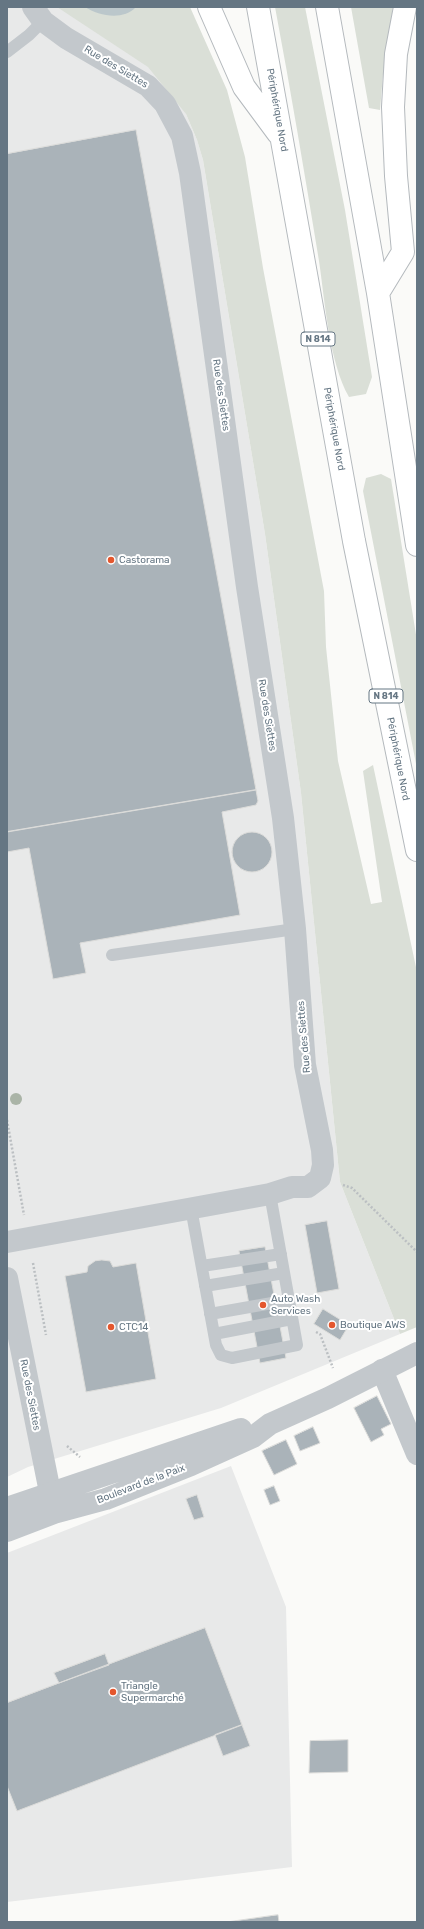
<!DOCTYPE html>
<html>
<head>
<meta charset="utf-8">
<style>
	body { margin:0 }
	#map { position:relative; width:424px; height:1929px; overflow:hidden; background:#fafaf8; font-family:Rubik,sans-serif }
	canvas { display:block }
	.frame { position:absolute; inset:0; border:8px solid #657683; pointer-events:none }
</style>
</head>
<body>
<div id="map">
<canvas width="424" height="1929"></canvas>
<div class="frame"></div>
</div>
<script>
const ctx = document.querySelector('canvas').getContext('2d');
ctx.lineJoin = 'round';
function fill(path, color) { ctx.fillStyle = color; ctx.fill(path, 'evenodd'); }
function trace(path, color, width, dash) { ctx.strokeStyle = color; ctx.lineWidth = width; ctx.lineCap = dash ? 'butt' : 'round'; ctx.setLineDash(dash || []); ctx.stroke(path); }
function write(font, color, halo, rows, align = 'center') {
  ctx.font = font + ' Rubik,sans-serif'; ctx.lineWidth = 4; ctx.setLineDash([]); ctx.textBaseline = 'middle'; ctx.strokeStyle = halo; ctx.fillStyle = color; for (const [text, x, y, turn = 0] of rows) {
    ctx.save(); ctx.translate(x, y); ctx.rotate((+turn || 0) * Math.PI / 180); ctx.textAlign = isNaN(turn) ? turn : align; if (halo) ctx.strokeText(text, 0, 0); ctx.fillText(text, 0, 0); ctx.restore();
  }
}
const built = new Path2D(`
	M 7,7 L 168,7 L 186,114 L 197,140 L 203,160 L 265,534 L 301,793 L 340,1182 L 400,1334 L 221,1408 L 28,1467 L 7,1477 Z
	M 231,1466 L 286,1607 L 292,1867 L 7,1902 L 7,1553 Z`);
const green = new Path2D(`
	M 57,7 L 190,7 L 227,90 L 245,157 L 263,268 L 324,591 L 326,647 L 338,761 L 371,904 L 382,902 L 363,771 L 373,765 L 417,972 L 417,1327 L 400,1334 L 340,1182 L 301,793 L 265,534 L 203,160 L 197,140 L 186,114 L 148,67 Z
	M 275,7 L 305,7 L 345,210 L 372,377 L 366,394 L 349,397 C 329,362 325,301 319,261 C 305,176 291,92 275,7 Z
	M 351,7 L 393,7 L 383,74 L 380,110 L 369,108 Z
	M 381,474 L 391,479 L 417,641 L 417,769 L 363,491 L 366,478 Z`);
const water = new Path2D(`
	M 85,7 L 136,7 C 123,21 99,16 85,7 Z`);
const building = new Path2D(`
	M 136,130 L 256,790 L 7,832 L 7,154 Z
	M 256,790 L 258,801 L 256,805 L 222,812 L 240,915 L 80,943 L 86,973 L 53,979 L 29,848 L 7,852 L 7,832 Z
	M232 852a20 20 0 1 1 40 0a20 20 0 1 1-40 0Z
	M 327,1221 L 339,1289 L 317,1293 L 305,1225 Z
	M 265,1247 L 286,1358 L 260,1363 L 239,1251 Z
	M 102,1260 L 110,1261 L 113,1267 L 136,1263 L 156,1379 L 86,1392 L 65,1276 L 87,1272 L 88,1266 L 95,1261 Z
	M 323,1309 L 349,1325 L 340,1340 L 314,1324 Z
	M 377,1396 L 391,1424 L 381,1429 L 384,1435 L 371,1442 L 354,1408 Z
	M 313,1427 L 320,1443 L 300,1451 L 294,1436 Z
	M 286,1440 L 297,1464 L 274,1475 L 262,1451 Z
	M 274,1486 L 280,1501 L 270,1505 L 264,1490 Z
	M 197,1495 L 204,1517 L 194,1520 L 186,1499 Z
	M 205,1628 L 242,1725 L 17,1811 L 7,1786 L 7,1703 Z
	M 105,1654 L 109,1665 L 59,1683 L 54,1673 Z
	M 242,1725 L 250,1746 L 223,1756 L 215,1735 Z
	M 348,1740 L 348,1772 L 309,1773 L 310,1741 Z
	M 278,1915 L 279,1922 L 227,1922 Z`);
const path = new Path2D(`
	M 7,1120 L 24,1215
	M 343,1185 L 352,1188 L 417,1252
	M 33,1263 L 46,1335
	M 316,1332 L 320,1334 L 333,1368
	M 67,1446 L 80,1457`);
const service = new Path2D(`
	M 7,52 L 29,35 L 43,21
	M 112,955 L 295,929
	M 191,1208 L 216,1345 L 221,1355 L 232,1358 L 297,1345 L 270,1194
	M 202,1266 L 281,1254
	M 205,1286 L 284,1273
	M 210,1314 L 289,1300
	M 214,1334 L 292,1319`);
const minor = new Path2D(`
	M 7,1242 L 270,1194 L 292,1187 L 308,1187 L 320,1178 L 323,1165 L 322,1150 L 305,1065 L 295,929 L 283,818 L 247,587 L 190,173 L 182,136 L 165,104 L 148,86 L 66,38 L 43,21 L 33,7
	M 7,1278 L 54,1512
	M 382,1370 L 417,1454`);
const tertiary = new Path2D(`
	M 7,1508 L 241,1429
	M 7,1531 L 54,1513 L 106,1499 L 191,1465 L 253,1437 L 270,1424 L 328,1398 L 417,1353`);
const trunk = new Path2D(`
	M 209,7 L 244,87 L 278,133
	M 258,7 L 354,541 L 417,850
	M 327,7 L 378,293 L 417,545
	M 378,293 L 403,252 L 396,176 L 393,107 L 396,54 L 405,7`);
const trees = [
	[16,1099]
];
const markers = [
	[111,560,4,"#e4572e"],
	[263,1305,4,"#e4572e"],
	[332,1325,4,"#e4572e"],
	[111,1327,4,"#e4572e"],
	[113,1692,4,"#e4572e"]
];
const shields = [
	[318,339,34],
	[386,696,34]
];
const shieldNames = [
	["N 814",318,339],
	["N 814",386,696]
];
const streetNames = [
	["Rue des Siettes",116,67,31],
	["Périphérique Nord",277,110,80],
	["Rue des Siettes",221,395,82],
	["Périphérique Nord",334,429,80],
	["Rue des Siettes",267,715,81],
	["Périphérique Nord",398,759,79],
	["Rue des Siettes",304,1037,-95],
	["Rue des Siettes",30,1395,79],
	["Boulevard de la Paix",141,1484,-21]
];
const poiNames = [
	["Castorama",119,560],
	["Auto Wash",271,1299],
	["Services",271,1311],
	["Boutique AWS",340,1325],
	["CTC14",119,1327],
	["Triangle",121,1686],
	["Supermarché",121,1698]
];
fill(built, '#e8e9e9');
fill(green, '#dadfd7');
fill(water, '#bbc7cb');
fill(building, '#aab3b9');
trace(building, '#dcdcda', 1);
trace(trunk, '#b4b9bd', 24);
trace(path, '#bbbfc2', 2.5, [2, 2]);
trace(service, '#c3c8cc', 12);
trace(minor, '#c3c8cc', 22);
trace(tertiary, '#c3c8cc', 22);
trace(trunk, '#fff', 22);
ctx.fillStyle = '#aab4a7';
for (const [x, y] of trees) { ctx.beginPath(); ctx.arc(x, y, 6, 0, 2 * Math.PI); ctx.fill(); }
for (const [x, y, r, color] of markers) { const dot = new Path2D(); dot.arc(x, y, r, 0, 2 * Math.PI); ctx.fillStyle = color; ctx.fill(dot); trace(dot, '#fff', 1.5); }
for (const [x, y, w] of shields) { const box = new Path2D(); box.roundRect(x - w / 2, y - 7, w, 14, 3); ctx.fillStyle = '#fff'; ctx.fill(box); trace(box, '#657683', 1); }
write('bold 9px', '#657683', null, shieldNames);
write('10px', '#657683', '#fff', streetNames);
write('10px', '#657683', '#fff', poiNames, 'left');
</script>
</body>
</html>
